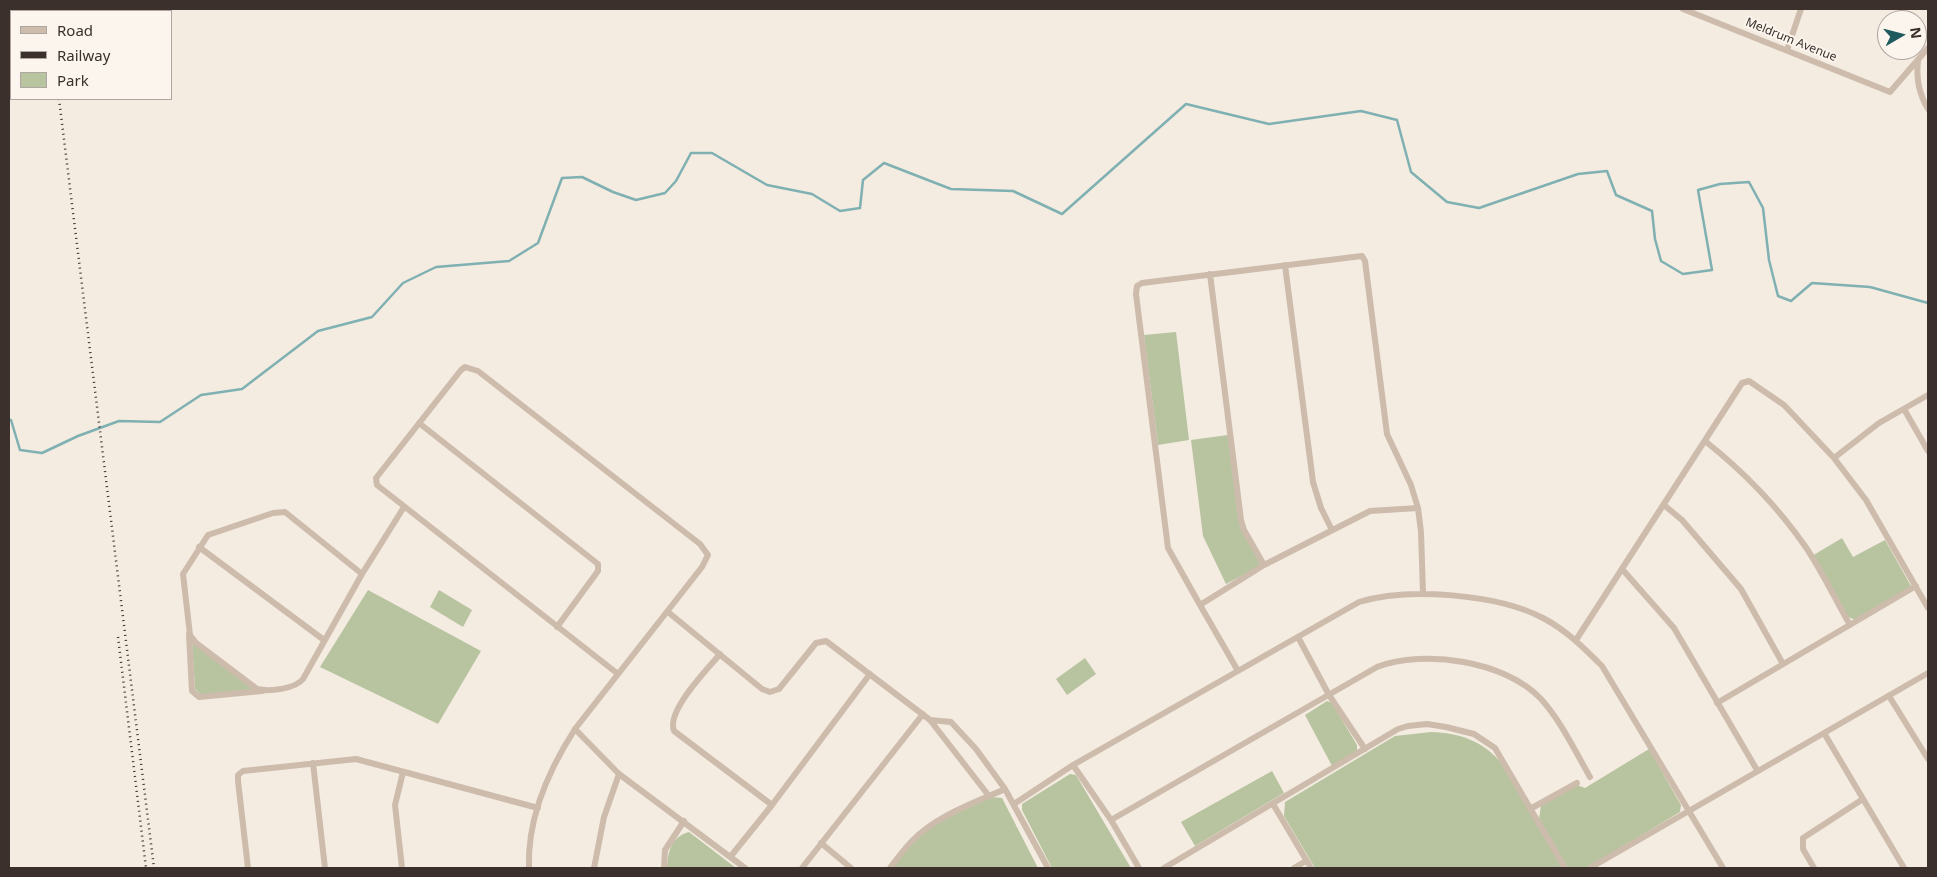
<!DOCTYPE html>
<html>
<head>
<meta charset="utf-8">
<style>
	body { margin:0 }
	#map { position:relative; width:1937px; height:877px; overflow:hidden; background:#f4ebe1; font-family:"Noto Sans",sans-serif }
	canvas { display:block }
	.frame { position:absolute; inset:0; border:10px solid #3b302b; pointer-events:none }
	.legend { position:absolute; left:10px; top:10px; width:162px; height:90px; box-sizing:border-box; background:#fbf5ee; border:1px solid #aea6a0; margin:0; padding:6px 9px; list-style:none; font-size:15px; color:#3b302b }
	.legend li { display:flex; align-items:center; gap:10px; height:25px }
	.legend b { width:25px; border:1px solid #aea6a0 }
	.north { position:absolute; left:1877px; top:10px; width:50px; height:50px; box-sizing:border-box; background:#fbf5ee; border:1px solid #aea6a0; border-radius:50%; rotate:82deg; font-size:14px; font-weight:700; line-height:20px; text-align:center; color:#3b302b }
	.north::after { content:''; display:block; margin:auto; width:18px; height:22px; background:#1f5a5e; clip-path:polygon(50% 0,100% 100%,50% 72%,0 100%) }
</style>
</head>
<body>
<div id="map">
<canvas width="1937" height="877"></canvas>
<div class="frame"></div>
<ul class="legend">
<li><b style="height:6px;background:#cdbbac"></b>Road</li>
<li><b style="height:6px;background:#3b302b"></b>Railway</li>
<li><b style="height:14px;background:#b8c4a0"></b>Park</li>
</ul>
<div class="north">N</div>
</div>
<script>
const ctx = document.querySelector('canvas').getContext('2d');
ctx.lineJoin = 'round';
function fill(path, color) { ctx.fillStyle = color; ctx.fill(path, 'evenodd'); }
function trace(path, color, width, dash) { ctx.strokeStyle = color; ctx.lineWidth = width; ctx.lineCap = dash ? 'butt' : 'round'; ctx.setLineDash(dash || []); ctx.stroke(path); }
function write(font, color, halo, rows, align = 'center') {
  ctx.font = font + ' "Noto Sans",sans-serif'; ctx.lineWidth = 4; ctx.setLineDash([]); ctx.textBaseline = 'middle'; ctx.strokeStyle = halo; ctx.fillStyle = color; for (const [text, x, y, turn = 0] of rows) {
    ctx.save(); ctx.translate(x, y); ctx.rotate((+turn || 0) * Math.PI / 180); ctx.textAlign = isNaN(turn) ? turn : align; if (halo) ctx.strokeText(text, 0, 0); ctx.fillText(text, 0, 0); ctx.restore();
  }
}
const green = new Path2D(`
	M 1176,332 L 1189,440 L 1158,445 L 1144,335 Z
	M 1228,435 L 1237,510 L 1262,565 L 1226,584 L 1203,536 L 1191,440 Z
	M 1842,538 L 1853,557 L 1885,540 L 1911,586 L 1856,620 L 1848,617 L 1812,556 Z
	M 368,590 L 481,651 L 438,724 L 320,667 Z
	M 439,590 L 472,610 L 463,627 L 430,607 Z
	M 192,642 L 254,689 L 201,695 L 195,689 Z
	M 1085,658 L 1096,674 L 1067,695 L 1056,679 Z
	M 1327,701 L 1332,703 L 1357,745 L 1357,751 L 1332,766 L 1305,715 Z
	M 1431,732 C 1460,733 1484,741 1503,765 L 1562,868 L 1315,868 L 1284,816 L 1285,802 L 1395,736 Z
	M 1649,749 L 1681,805 L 1680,812 L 1587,868 L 1568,868 L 1539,819 L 1541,805 L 1577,785 L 1585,788 Z
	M 1272,771 L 1284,793 L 1195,846 L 1181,822 Z
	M 1070,774 L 1076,775 L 1131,868 L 1052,868 L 1022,810 L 1022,804 Z
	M 991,797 L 1002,798 L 1038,868 L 892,868 C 899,859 906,848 914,840 C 936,821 965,810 991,797 Z
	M 689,832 L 736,868 L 667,868 C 668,851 671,837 689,832 Z`);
const stream = new Path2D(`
	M 9,420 L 11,420 L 20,450 L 42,453 L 78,436 L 119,421 L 160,422 L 201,395 L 242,389 L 318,331 L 372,317 L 403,283 L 436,267 L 509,261 L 538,243 L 562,178 L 582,177 L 613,192 L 636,200 L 665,193 L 676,181 L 691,153 L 712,153 L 767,185 L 812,194 L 840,211 L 860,208 L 863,180 L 884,163 L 951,189 L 1013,191 L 1062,214 L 1186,104 L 1269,124 L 1361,111 L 1397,120 L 1411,172 L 1447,202 L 1479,208 L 1578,174 L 1607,171 L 1616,195 L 1652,211 L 1655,239 L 1661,261 L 1683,274 L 1712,270 L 1698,190 L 1720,184 L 1749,182 L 1763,208 L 1769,260 L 1778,296 L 1791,301 L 1812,283 L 1870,287 L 1928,303`);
const street = new Path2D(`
	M 1683,9 L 1890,92 L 1928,48
	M 1787,50 L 1801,9
	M 1918,61 C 1916,78 1919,94 1928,109
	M 1285,265 L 1313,482 L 1321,508 L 1332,530
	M 1210,274 L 1241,520 L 1244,530 L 1264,565
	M 1904,409 L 1928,451
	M 419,423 L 598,564 L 598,571 L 557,627
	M 1705,441 C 1743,471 1777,506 1805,546 C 1822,571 1835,599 1850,625
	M 1834,458 L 1879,423 L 1928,395
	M 1664,505 L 1682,520 L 1741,589 L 1783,664
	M 199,547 L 324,640
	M 1622,569 L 1674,628 L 1757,770
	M 362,574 L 285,512 L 273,513 L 208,535 L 183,574 L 190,635 L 196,643 L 257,689 C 269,692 295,689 303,679 L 362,574 L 404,507
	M 1200,605 L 1168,548 L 1136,294 L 1137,286 L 1142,283 L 1362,256 L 1365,261 L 1387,434 L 1411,485 L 1418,508
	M 668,612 L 762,689 L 770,692 L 779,689 L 816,643 L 826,641 L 930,720 L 951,722 L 976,749 L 1005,789 C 974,803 936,816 912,841 C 904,849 897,859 890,868
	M 189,634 L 192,691 L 199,697 L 262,691
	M 1298,637 L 1329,695 L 1365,749
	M 1576,640 L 1742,383 L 1749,381 L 1784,405 L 1834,458 L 1866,500 L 1928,608
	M 720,654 C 707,670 666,711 674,731 L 772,805 L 870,674
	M 1238,671 L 1200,605 L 1264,565 L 1370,511 L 1418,508 L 1421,532 L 1423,593
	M 1889,696 L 1928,759
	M 1717,703 L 1916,586
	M 930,720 L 989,796
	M 575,729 L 619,774 L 745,868
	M 1824,733 L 1904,868
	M 313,763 L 325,868
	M 1073,765 L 1111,820 L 1139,868
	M 1005,789 L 1048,868
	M 1014,804 L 1073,765 L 1359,602 C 1408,587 1497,594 1543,618 C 1566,630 1584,648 1602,666 L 1723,868
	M 1273,804 L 1311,868
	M 1530,809 L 1577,783
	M 1111,820 L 1377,667 C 1424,649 1506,661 1541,699 C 1561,721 1575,751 1590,777
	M 821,843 L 851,868
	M 731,856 L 772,805
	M 248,868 L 238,781 L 238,775 L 243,771 L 356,759 L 538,808
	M 402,868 L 395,805 L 403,772
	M 529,868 C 527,818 548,771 575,729 L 702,567 L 708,555 L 700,544 L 478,371 L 465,367 L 461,370 L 376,478 L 377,485 L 618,674
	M 594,868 L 604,817 L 619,774
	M 664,868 L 665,850 L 684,821
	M 802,868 L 923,714
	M 1164,868 L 1398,729 L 1408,726 L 1427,724 L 1446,727 L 1474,734 L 1495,748 L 1565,868
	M 1294,868 L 1306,861
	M 1590,868 L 1928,673
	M 1814,868 L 1803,849 L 1803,838 L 1863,799`);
const rail = new Path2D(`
	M 47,9 L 48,11
	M 59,99 L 154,868
	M 118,637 L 146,868`);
const streetNames = [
	["Meldrum Avenue",1791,40,22]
];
fill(green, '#b8c4a0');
trace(stream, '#7fb0b2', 2.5);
trace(street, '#cdbbac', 6);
trace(rail, '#3b302b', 2.5, [1, 4]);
write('12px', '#3b302b', '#fbf5ee', streetNames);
</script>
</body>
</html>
